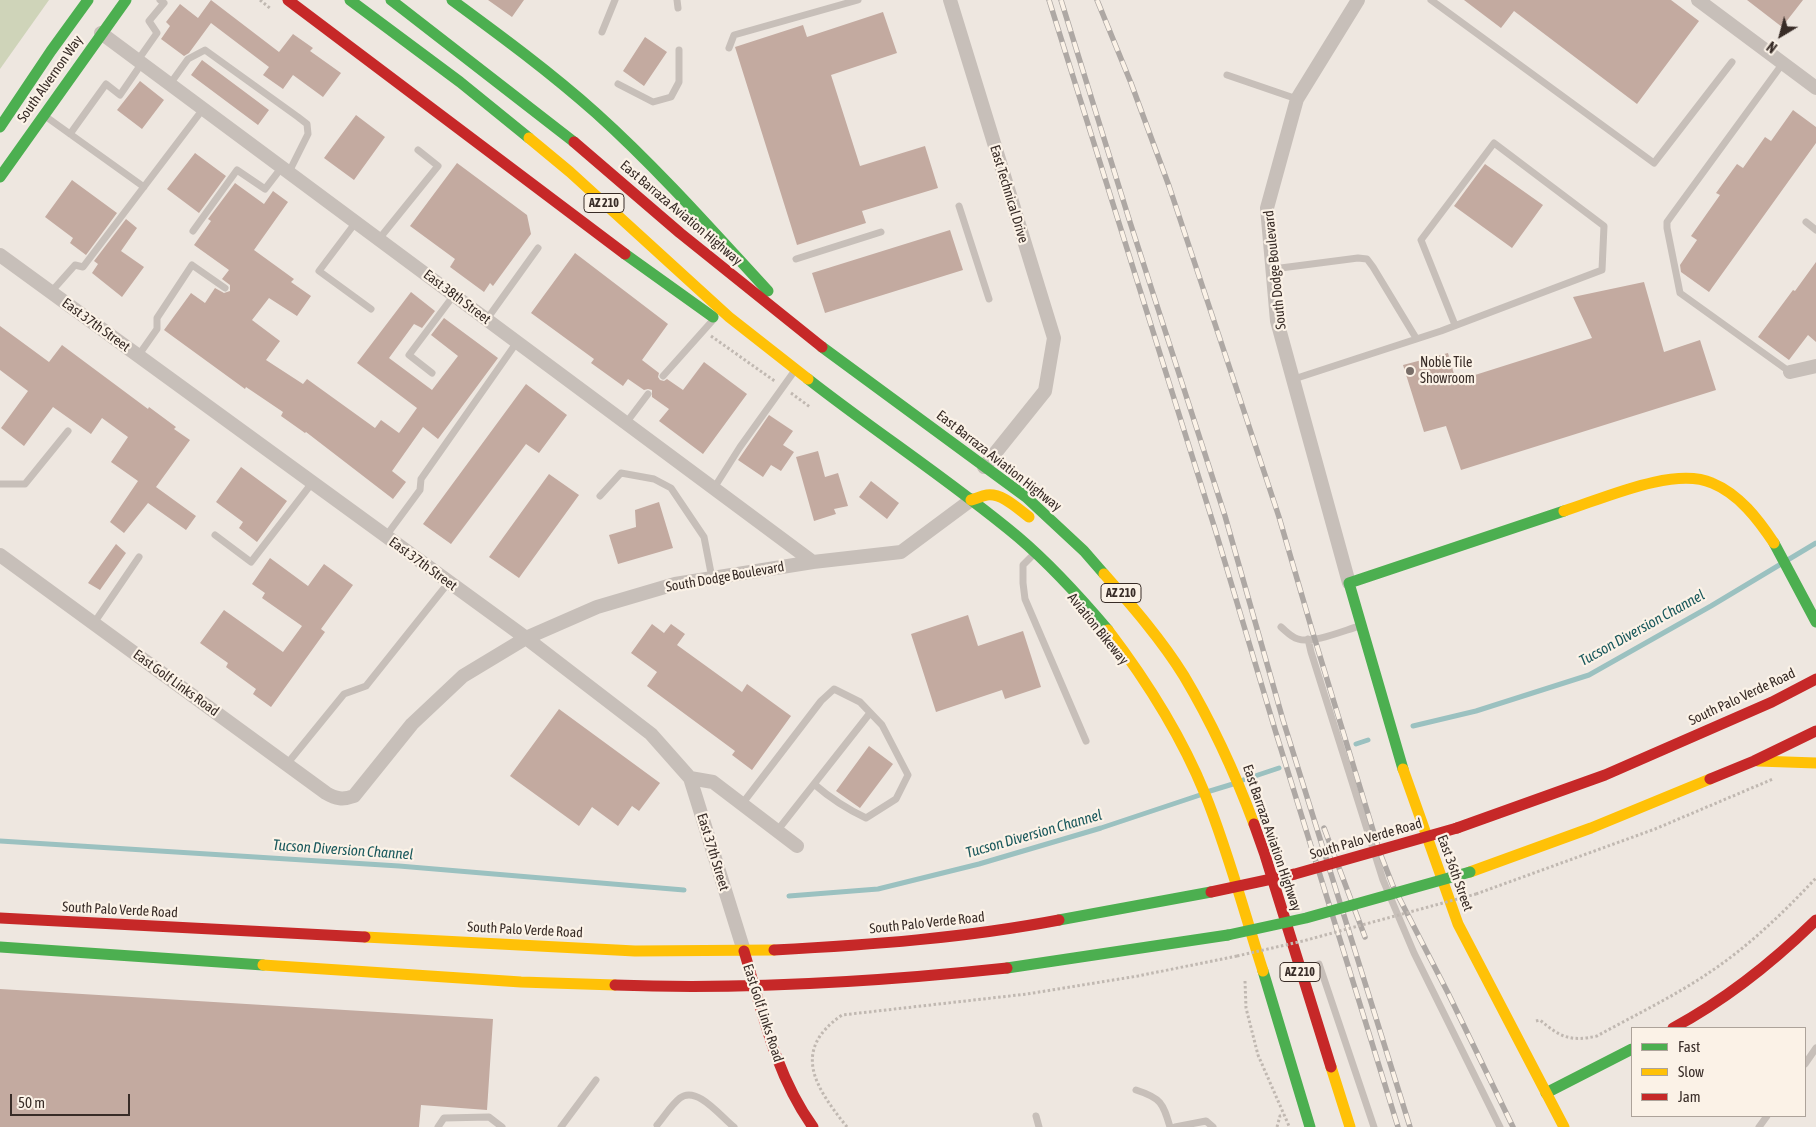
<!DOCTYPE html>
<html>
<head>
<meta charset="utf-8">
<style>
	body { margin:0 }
	#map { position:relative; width:1816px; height:1127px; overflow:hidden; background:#eee7e0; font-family:"Asap Condensed",sans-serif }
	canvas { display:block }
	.legend { position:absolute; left:1631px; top:1027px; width:175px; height:90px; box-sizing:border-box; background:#fbf2e7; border:1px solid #ada39a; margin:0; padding:6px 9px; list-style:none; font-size:15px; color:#382c27 }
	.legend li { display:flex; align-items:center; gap:10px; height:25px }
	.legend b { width:25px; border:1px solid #ada39a }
	.north { position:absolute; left:1756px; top:10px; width:50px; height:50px; -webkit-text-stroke:4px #fbf2e7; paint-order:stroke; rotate:217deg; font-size:14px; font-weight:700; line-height:20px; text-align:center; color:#382c27 }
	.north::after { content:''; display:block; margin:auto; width:18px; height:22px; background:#382c27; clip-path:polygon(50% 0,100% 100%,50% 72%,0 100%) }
	.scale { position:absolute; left:10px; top:1094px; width:120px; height:22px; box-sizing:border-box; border:2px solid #382c27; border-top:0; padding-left:6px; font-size:15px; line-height:18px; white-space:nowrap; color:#382c27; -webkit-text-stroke:4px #fbf2e7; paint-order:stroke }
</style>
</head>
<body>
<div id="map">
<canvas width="1816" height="1127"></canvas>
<ul class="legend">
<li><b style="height:6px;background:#4caf50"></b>Fast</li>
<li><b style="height:6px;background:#ffc107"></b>Slow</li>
<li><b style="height:6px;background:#c62828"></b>Jam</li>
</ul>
<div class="north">N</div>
<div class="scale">50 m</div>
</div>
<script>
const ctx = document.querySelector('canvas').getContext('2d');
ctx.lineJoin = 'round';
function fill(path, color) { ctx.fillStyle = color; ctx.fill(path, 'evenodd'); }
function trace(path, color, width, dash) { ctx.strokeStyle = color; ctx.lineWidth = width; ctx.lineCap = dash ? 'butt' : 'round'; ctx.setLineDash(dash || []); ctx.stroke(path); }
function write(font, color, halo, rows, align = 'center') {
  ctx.font = font + ' "Asap Condensed",sans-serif'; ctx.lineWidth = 4.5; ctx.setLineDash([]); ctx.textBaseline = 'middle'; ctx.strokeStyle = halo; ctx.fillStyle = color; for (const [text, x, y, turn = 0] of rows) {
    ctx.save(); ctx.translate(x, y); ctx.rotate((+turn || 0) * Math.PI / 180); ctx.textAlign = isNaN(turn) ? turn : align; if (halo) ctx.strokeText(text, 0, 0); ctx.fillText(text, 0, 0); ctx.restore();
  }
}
const green = new Path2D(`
	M 0,0 L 49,0 L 0,69 Z`);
const stream = new Path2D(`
	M 1413,726 L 1476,711 L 1589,675 L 1711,606 L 1816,543
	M 1356,744 L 1368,740
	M 1243,780 L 1279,768
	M 1210,791 L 1233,784
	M 0,841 L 399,866 L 684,890
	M 789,896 L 878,889 L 979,864 L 1101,828 L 1200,795`);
const building = new Path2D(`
	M 211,0 L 279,52 L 293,34 L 313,48 L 310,51 L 341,73 L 323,97 L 293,75 L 283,89 L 263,75 L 269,67 L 211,23 L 189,53 L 184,56 L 161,39 L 170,26 L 166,22 L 180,4 L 198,18 Z
	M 488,0 L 524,0 L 512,17 Z
	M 1464,0 L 1671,0 L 1699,21 L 1637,104 L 1514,11 L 1501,28 Z
	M 1747,0 L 1803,0 L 1782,27 Z
	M 883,12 L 897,53 L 831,75 L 860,166 L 925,146 L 938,188 L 862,211 L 866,223 L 797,245 L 735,47 L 803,25 L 807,37 Z
	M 645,37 L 667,52 L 644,86 L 623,71 Z
	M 202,60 L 269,110 L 258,125 L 191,75 Z
	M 140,81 L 164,100 L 142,129 L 117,110 Z
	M 1793,110 L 1816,127 L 1816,143 L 1709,292 L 1681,272 L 1680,265 L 1697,240 L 1691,236 L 1720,195 L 1716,193 L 1737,164 L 1743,168 L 1765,137 L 1771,141 Z
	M 356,115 L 385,137 L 354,180 L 324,158 Z
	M 195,153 L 226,176 L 199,213 L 167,189 Z
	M 457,163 L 527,215 L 531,234 L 493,286 L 490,283 L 484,292 L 450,267 L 455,259 L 410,226 Z
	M 1485,164 L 1543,205 L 1512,248 L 1454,206 Z
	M 72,180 L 117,213 L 86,255 L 70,243 L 73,238 L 45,217 Z
	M 235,183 L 264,204 L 273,191 L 288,202 L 254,250 L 294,279 L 291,282 L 311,296 L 297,316 L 269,298 L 252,320 L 280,341 L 266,360 L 303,384 L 307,379 L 375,428 L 381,420 L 399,433 L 417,408 L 357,363 L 411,292 L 435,311 L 422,328 L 414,324 L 389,358 L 432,390 L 458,356 L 431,335 L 444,318 L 498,358 L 438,439 L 423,427 L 392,471 L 406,482 L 393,499 L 306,432 L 305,433 L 281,416 L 283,412 L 246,387 L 245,389 L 164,330 L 191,293 L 205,303 L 215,288 L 224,293 L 230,291 L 230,285 L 222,279 L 229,270 L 194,245 L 211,221 L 208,219 Z
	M 126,219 L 137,228 L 121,251 L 144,267 L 122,297 L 92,273 L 98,264 L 94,261 Z
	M 950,230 L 963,270 L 825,313 L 812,273 Z
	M 575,253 L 668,324 L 642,360 L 659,373 L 658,377 L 660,380 L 664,381 L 667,379 L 683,390 L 704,362 L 747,394 L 703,454 L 659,421 L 669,409 L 652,397 L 652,390 L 648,389 L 644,390 L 628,379 L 623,386 L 591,363 L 594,359 L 531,313 Z
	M 1816,262 L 1816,342 L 1808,335 L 1789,360 L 1758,337 L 1793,290 L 1795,291 Z
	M 1644,282 L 1664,352 L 1700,340 L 1716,390 L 1461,470 L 1446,426 L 1424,432 L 1403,365 L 1448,353 L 1456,381 L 1592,338 L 1573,297 Z
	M 0,326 L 49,362 L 62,345 L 148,409 L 149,407 L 176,427 L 174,429 L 190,440 L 156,487 L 196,516 L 186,530 L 148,503 L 124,533 L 110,522 L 138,481 L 111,462 L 128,437 L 102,418 L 91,434 L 53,407 L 24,446 L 1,428 L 28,391 L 0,370 Z
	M 526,384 L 567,415 L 539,453 L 526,444 L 451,544 L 423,524 Z
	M 769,415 L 793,431 L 783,445 L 794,452 L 781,471 L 771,465 L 763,477 L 738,460 Z
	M 818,451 L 825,477 L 838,473 L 848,506 L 834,509 L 836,514 L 814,521 L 796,457 Z
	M 241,467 L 287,501 L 257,542 L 239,528 L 243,522 L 216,502 Z
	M 549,474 L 579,495 L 519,578 L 489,557 Z
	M 871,481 L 899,503 L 887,519 L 859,497 Z
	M 659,502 L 673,548 L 618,564 L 609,535 L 636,527 L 635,510 Z
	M 116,544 L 126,553 L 100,590 L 88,583 Z
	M 270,558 L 308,586 L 324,564 L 353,585 L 321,629 L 325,632 L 271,707 L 253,694 L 256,689 L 226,667 L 228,663 L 200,643 L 224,610 L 283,652 L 302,626 L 262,598 L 265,593 L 252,584 Z
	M 968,615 L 978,646 L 1023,631 L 1041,687 L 1005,699 L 1002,690 L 936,712 L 911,634 Z
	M 652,624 L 664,633 L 671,624 L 685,634 L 677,645 L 742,692 L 747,684 L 791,716 L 752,770 L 732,755 L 735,751 L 647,686 L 657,672 L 631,653 Z
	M 559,709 L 660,783 L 639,811 L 632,806 L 618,826 L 592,807 L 579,826 L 510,776 Z
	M 869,746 L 893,764 L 860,808 L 836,791 Z
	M 0,989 L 493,1019 L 487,1110 L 421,1105 L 419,1127 L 0,1127 Z`);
const path = new Path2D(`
	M 260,0 L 271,9
	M 711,336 L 776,382
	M 791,393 L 810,407
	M 1476,894 L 1655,829 L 1773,779
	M 1245,981 L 1246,1008 L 1258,1055 L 1289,1126
	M 1536,1021 L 1540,1020 C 1560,1037 1570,1042 1597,1036 C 1635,1015 1677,995 1713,970 C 1751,944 1784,912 1816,878
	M 847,1127 C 816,1088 790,1051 842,1015 L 1027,994 L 1138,976 L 1237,956
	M 1277,1127 L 1280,1116 L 1284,1115`);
const lane = new Path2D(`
	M 677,0 L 678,8
	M 1431,0 L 1654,163 L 1732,62
	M 602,32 L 615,0
	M 729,48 L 734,35 L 858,0
	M 138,60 L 157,33 L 149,21 L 164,3 L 160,0
	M 1783,63 L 1672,215 L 1667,222 L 1667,228 L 1680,293 L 1790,372
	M 1227,75 L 1297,99
	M 170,84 L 188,59 L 205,50 L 298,117 L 307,124 L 308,134 L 289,172
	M 618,84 L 653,102 L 671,97 L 679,82 L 679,50
	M 45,116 L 144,187
	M 70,134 L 106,84 L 120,95 L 142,63
	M 959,206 L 989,299
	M 356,222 L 319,271 L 371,309
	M 1806,222 L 1816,230
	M 193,231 L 237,170 L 265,189 L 282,167
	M 379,239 L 438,166 L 418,150
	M 796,259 L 881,232
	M 1273,269 L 1358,258 L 1367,259 L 1373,267 L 1416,338
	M 51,292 L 75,265 L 83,267 L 203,109
	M 487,319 L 538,248
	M 138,356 L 157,329 L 157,318 L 192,265 L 225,288
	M 432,373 L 409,355 L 454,295
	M 663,376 L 713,320
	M 1294,379 L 1441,331 L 1602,270 L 1604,226 L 1494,143 L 1421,240 L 1455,325
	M 626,423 L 648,394
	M 0,484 L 25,484 L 68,431
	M 714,488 L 740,447 L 793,373
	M 600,496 L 621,473 L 654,479 L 671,488 L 704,537 L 712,578
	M 215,535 L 251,562 L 312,483
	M 386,536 L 420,490 L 421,479 L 517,342
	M 1033,555 L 1023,565 L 1023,583 L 1025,599 L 1086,741
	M 94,623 L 139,557
	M 1281,627 C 1287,632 1291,637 1298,639 C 1313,644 1345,630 1360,626
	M 1308,639 L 1311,652 L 1383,880 L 1414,953 L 1500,1127
	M 287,764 L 344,694 L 366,686 L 449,582
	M 814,784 L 870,713
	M 742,804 L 821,701 L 834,689 L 860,702 L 882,725 L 908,775 L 896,799 L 866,818 C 847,809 830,798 814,784 L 777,831
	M 1319,964 L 1374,1127
	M 1805,1064 L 1816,1048
	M 1136,1090 C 1161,1098 1163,1103 1170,1127
	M 1036,1116 L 1039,1127
	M 657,1125 C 664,1117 671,1105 680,1098 C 697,1085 721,1117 734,1127
	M 438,1127 L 444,1118 L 489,1117 L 502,1127
	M 561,1127 L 596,1080
	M 1175,1127 L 1206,1121 L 1213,1127
	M 1759,1127 L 1767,1116`);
const street = new Path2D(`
	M 950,0 L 1054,338 L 1045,391 L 984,467
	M 1698,0 L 1816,88
	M 101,33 L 813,562
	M 0,255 L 526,638 L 651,734 L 690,778 L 744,951
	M 1790,372 L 1816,366
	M 0,555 L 326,793 C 336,799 343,800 354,796 L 412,724 L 463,676 L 526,638 L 597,607 L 675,584 L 813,562 L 901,552 L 971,500
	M 1349,583 L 1277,321 L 1267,208 L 1297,99 L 1358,0
	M 690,778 L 713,782 L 797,846`);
const fast = new Path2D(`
	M 350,0 L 460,82 L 529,138
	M 391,0 L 574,142
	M 452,0 C 501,36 550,72 596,113 C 657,168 712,230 768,291
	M 0,127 L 51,51 L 88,0
	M 0,177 L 126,0
	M 625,254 L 713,317
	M 822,347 L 1026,497 L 1084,551 L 1104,574
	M 808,379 C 877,433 951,481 1018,537 C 1051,565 1080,597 1108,630
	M 1774,543 L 1816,622
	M 1403,769 L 1349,583 L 1564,511
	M 1059,920 L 1211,892
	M 0,947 L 263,965
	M 1007,968 L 1228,935
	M 1263,971 L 1310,1127
	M 1546,1093 L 1632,1049`);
const slow = new Path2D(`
	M 529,138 L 570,172 L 729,317 L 808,379
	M 971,500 C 976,499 981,496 987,495 C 1002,493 1017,508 1029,517
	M 1564,511 C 1602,499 1674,466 1712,483 C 1739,494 1758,519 1774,543
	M 1104,574 C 1132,606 1161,639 1184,676 C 1212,723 1235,773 1254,824
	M 1108,630 C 1146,680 1181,735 1205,794 C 1228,851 1244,912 1263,971
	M 1758,761 L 1816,763
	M 1403,769 L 1458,924 L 1564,1127
	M 1470,872 L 1591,828 L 1710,779
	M 365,937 L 635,951 L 774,950
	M 263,965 L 521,982 L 615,985
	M 1331,1067 L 1350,1127`);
const jam = new Path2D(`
	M 288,0 L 625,254
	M 574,142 L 680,233 L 822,347
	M 1710,779 L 1754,761 L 1816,731
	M 1254,824 L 1265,855 L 1331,1067
	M 1457,828 L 1605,775 L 1772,702 L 1816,679
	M 0,918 L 365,937
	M 774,950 C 869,945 965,938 1059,920
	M 744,951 C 762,1011 776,1076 813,1127
	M 615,985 C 746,990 876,982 1007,968
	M 1673,1028 C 1727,999 1772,963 1816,920`);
const rail = new Path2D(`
	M 1049,0 L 1215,529 L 1276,733 L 1398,1127
	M 1061,0 L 1129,219 L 1225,516 L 1283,720 L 1410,1127
	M 1097,0 L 1131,83 L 1169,186 L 1235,384 L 1279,517 L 1312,630 L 1380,853 L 1393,886 L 1448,993 L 1513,1127
	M 1324,828 L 1365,937`);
const pathBridge = new Path2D(`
	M 1237,956 L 1303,941 L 1476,894`);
const fastBridge = new Path2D(`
	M 1228,935 L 1306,918 L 1470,872`);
const jamBridge = new Path2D(`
	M 1211,892 L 1295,874 L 1457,828`);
const markers = [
	[1410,371,5,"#786d68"]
];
const shields = [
	[604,203,40],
	[1121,593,40],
	[1300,972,40]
];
const shieldNames = [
	["AZ 210",604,203],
	["AZ 210",1121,593],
	["AZ 210",1300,972]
];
const streetNames = [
	["South Alvernon Way",50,79,-55],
	["East Technical Drive",1009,194,73],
	["East Barraza Aviation Highway",681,213,40],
	["South Dodge Boulevard",1275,270,-96],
	["East 38th Street",457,297,37],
	["East 37th Street",96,325,36],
	["East Barraza Aviation Highway",999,461,38],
	["East 37th Street",423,564,36],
	["South Dodge Boulevard",725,577,-10],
	["Aviation Bikeway",1098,629,51],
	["East Golf Links Road",176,683,36],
	["South Palo Verde Road",1742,697,-25],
	["East Barraza Aviation Highway",1272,838,71],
	["South Palo Verde Road",1366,839,-16],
	["East 37th Street",713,852,73],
	["East 36th Street",1455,873,70],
	["South Palo Verde Road",120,910,3],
	["South Palo Verde Road",927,923,-6],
	["South Palo Verde Road",525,930,3],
	["East Golf Links Road",763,1013,72]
];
const poiNames = [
	["Noble Tile",1420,363],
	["Showroom",1420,379]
];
const waterNames = [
	["Tucson Diversion Channel",1642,628,-29],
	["Tucson Diversion Channel",1034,834,-16],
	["Tucson Diversion Channel",343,850,4]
];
fill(green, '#cfd4b9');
trace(stream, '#9bc1c0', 5);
fill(building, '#c3aaa0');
trace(path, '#c0b8b1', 3, [2.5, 2.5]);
trace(lane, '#c7bfb9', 7);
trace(street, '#c7bfb9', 14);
trace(fast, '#4caf50', 11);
trace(slow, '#ffc107', 11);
trace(jam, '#c62828', 11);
trace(rail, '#aea8a4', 5.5);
trace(rail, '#fbf2e7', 4, [11]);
trace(pathBridge, '#c0b8b1', 3, [2.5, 2.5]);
trace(fastBridge, '#4caf50', 11);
trace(jamBridge, '#c62828', 11);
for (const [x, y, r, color] of markers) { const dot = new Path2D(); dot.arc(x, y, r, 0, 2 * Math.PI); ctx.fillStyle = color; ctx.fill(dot); trace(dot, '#fbf2e7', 2); }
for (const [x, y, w] of shields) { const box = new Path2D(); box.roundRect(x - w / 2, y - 9.5, w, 19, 4); ctx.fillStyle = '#fbf2e7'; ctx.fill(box); trace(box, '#382c27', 1); }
write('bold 12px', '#382c27', null, shieldNames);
write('14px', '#382c27', '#fbf2e7', streetNames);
write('14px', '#382c27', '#fbf2e7', poiNames, 'left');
write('italic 15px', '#19585c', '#fbf2e7', waterNames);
</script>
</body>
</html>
